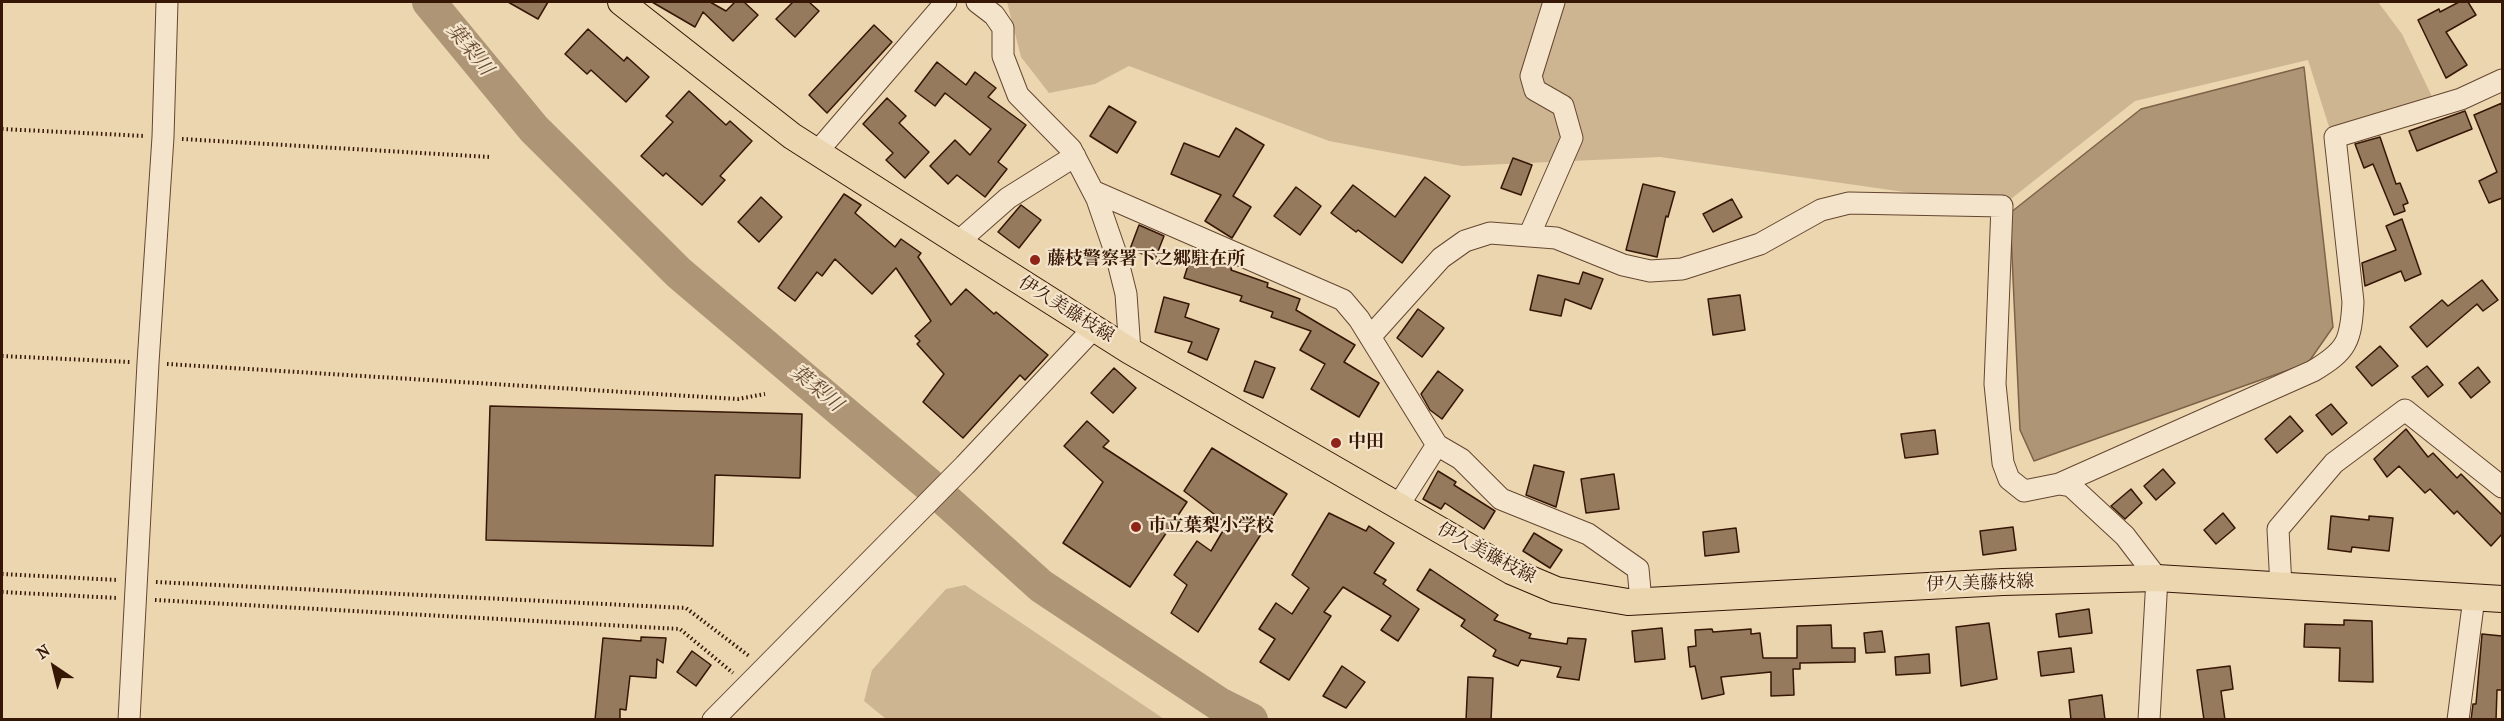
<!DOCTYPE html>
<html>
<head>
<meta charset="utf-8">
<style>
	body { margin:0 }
	#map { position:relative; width:2504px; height:721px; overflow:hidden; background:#ecd6af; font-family:"IM FELL French Canon",serif }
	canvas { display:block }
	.frame { position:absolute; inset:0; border:3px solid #361605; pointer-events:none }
	.north { position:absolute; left:24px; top:637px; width:60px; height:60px; -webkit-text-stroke:4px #f3e4cb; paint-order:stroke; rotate:325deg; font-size:16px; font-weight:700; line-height:24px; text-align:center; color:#361605 }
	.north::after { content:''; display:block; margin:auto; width:21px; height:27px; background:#361605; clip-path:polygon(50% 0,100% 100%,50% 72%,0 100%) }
</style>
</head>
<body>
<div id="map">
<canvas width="2504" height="721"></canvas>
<div class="frame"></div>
<div class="north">N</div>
</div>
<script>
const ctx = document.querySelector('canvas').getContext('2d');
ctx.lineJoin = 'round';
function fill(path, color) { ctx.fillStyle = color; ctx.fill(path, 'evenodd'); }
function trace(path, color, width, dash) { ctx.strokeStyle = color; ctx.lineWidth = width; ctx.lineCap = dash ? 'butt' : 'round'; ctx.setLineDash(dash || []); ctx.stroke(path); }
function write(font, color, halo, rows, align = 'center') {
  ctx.font = font + ' "IM FELL French Canon","Noto Serif JP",serif'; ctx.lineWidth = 4.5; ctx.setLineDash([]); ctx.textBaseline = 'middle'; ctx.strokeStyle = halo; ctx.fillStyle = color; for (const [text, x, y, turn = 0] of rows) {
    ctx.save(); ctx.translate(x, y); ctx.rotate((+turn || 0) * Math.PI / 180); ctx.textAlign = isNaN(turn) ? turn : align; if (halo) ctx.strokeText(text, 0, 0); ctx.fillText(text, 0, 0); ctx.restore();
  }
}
const green = new Path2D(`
	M 1007,2 L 2378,2 L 2402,34 L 2437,107 L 2330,130 L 2308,60 L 2135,101 L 2002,206 L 1660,157 L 1462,166 L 1329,141 L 1129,66 L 1095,84 L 1049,93 L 1021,57 Z
	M 965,585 L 1164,719 L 886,719 L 864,701 L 872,670 L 946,589 Z`);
const water = new Path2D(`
	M 2304,67 L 2333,327 L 2308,363 L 2034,461 L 2020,430 L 2010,213 L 2141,109 Z`);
const river = new Path2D(`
	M 429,2 L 534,129 L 679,273 L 929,485 L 1041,586 L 1219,704 L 1251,720`);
const building = new Path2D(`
	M 508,2 L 548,2 L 538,19 Z
	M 652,2 L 710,2 L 726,11 L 735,2 L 744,2 L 758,15 L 733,41 L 703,12 L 695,27 Z
	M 793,2 L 809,2 L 819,11 L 795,37 L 776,19 Z
	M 2459,2 L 2468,2 L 2476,15 L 2446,32 L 2467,65 L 2446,78 L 2418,20 L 2439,9 L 2440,12 Z
	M 874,25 L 892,42 L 827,113 L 809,95 Z
	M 588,29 L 624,61 L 627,57 L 649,77 L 626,102 L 591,70 L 587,74 L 565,54 Z
	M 937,62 L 966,85 L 975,72 L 996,88 L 988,97 L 1026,125 L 998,162 L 1007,169 L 985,197 L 957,175 L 948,184 L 930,166 L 955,140 L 970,155 L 991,129 L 945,93 L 935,106 L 915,91 Z
	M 689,91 L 726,125 L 730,121 L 752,141 L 720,176 L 725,180 L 702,205 L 666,173 L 663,176 L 641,156 L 673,122 L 666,116 Z
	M 887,98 L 906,116 L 899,123 L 929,152 L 905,178 L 886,160 L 893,153 L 863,124 Z
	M 2502,103 L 2502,198 L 2489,203 L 2479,181 L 2497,172 L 2474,115 Z
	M 1109,106 L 1136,122 L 1117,153 L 1090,136 Z
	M 2465,111 L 2472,129 L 2417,151 L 2409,131 Z
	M 1236,128 L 1264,145 L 1233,196 L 1251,207 L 1232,238 L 1205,221 L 1221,195 L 1171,174 L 1184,143 L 1219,157 Z
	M 2380,137 L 2396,184 L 2400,183 L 2408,203 L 2403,205 L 2405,211 L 2394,215 L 2373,164 L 2364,168 L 2355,144 Z
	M 1513,158 L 1532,165 L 1521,195 L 1501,188 Z
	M 1425,177 L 1450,196 L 1402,263 L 1358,230 L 1356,232 L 1331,213 L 1353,185 L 1395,217 Z
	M 1643,184 L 1675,192 L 1668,217 L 1666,216 L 1657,257 L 1626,250 Z
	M 1296,187 L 1321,206 L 1300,235 L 1274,216 Z
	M 844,194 L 861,205 L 855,213 L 895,247 L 901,239 L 921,253 L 918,257 L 951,305 L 966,289 L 994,314 L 996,312 L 1048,355 L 1025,380 L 1020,375 L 963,438 L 923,402 L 944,374 L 917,344 L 920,341 L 915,336 L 931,321 L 896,268 L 872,294 L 835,259 L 822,276 L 817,272 L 795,301 L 778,288 Z
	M 761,197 L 782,217 L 759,242 L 738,222 Z
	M 1732,199 L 1742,217 L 1713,232 L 1703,214 Z
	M 1021,205 L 1041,220 L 1019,248 L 998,232 Z
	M 2402,219 L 2421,274 L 2405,281 L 2401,271 L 2365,286 L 2362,263 L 2396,250 L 2386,226 Z
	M 1139,225 L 1164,236 L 1155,259 L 1130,249 Z
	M 1192,253 L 1229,264 L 1232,266 L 1231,270 L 1268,283 L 1267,287 L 1300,299 L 1296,310 L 1355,345 L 1344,362 L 1379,383 L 1359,417 L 1311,389 L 1325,364 L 1300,350 L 1311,331 L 1271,317 L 1273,312 L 1240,301 L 1242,296 L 1184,278 Z
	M 1583,272 L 1603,279 L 1591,309 L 1565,299 L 1561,316 L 1530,310 L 1538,275 L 1579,284 Z
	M 2482,280 L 2498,300 L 2483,311 L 2477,304 L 2427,347 L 2410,327 L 2442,300 L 2448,306 Z
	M 1740,295 L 1745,330 L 1713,335 L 1708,299 Z
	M 1164,297 L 1189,304 L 1185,317 L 1219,329 L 1207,360 L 1188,352 L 1192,342 L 1155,332 Z
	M 1418,309 L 1444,328 L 1422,357 L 1397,338 Z
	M 2380,346 L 2398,366 L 2372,386 L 2356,367 Z
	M 1255,361 L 1275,368 L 1263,398 L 1244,391 Z
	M 2427,366 L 2443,385 L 2428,397 L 2412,377 Z
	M 2478,367 L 2490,382 L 2471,398 L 2459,383 Z
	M 1114,368 L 1136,388 L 1113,413 L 1091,393 Z
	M 1438,371 L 1463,390 L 1442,419 L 1430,410 L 1421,394 Z
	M 2331,404 L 2347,423 L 2332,435 L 2316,415 Z
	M 490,406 L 802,414 L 800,478 L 715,475 L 713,546 L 486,540 Z
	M 2290,416 L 2303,431 L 2277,453 L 2265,439 Z
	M 1087,421 L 1109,441 L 1103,447 L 1187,502 L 1130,587 L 1063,543 L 1103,482 L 1064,446 Z
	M 2406,429 L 2428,457 L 2433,453 L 2457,478 L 2461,474 L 2502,515 L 2502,534 L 2491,546 L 2457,511 L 2454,514 L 2430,489 L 2425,493 L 2399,466 L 2387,477 L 2374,459 Z
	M 1935,430 L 1938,454 L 1905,458 L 1901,434 Z
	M 1212,448 L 1287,494 L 1198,632 L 1171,613 L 1187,585 L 1174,575 L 1197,541 L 1211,551 L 1227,524 L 1184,491 Z
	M 1534,465 L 1564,472 L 1556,507 L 1526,495 Z
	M 2163,469 L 2175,483 L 2156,500 L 2144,486 Z
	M 1438,471 L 1456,482 L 1454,485 L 1495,511 L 1484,529 L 1445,503 L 1441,509 L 1423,499 Z
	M 1614,474 L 1619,509 L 1586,513 L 1581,479 Z
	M 2131,489 L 2142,503 L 2125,519 L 2111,506 Z
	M 1329,513 L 1366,531 L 1369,526 L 1394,543 L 1374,573 L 1386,580 L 1383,584 L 1419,609 L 1398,641 L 1381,630 L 1391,616 L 1343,587 L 1324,612 L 1331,616 L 1289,680 L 1260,662 L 1275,639 L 1259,629 L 1276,603 L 1292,614 L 1309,588 L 1292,575 Z
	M 2223,513 L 2235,528 L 2216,544 L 2204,530 Z
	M 2331,516 L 2369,520 L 2369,516 L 2393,518 L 2389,551 L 2352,547 L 2351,552 L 2328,549 Z
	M 2013,527 L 2016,550 L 1983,555 L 1980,531 Z
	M 1736,528 L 1739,552 L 1705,556 L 1703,532 Z
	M 1534,533 L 1562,550 L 1550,568 L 1523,551 Z
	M 1430,569 L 1498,615 L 1494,620 L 1531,634 L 1529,638 L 1567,644 L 1568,638 L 1586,639 L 1579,680 L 1557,677 L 1561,667 L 1521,660 L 1518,666 L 1493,656 L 1496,650 L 1461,626 L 1465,620 L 1417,590 Z
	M 2089,609 L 2092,633 L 2059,637 L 2056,614 Z
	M 2344,620 L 2372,621 L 2373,682 L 2339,681 L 2340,648 L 2304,647 L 2305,624 L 2344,625 Z
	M 1989,623 L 1997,679 L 1961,686 L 1956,627 Z
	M 1831,625 L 1832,648 L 1855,648 L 1855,662 L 1800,663 L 1800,669 L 1793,669 L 1794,695 L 1771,696 L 1771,672 L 1721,677 L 1724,694 L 1702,699 L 1695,666 L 1690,667 L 1688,647 L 1696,646 L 1695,630 L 1712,629 L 1713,632 L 1751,629 L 1751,634 L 1760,633 L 1763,658 L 1797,658 L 1797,626 Z
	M 1662,628 L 1665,659 L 1635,662 L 1632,631 Z
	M 1882,631 L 1885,652 L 1866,653 L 1864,633 Z
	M 2482,634 L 2502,636 L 2502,690 L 2497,690 L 2496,720 L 2471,720 L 2473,704 L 2476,704 Z
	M 641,637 L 666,638 L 663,663 L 657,659 L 656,678 L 630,676 L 626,710 L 620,709 L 620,720 L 595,720 L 603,638 L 641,641 Z
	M 2071,648 L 2074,672 L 2041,676 L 2038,652 Z
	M 692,651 L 711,665 L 696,686 L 677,672 Z
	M 1929,654 L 1930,673 L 1896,675 L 1895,657 Z
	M 1342,666 L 1365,682 L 1346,708 L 1323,696 Z
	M 2230,666 L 2233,689 L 2221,691 L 2225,720 L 2204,720 L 2197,670 Z
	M 1468,677 L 1493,678 L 1491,720 L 1466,720 Z
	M 2102,695 L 2105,720 L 2071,720 L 2069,700 Z`);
const path = new Path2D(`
	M 2,129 L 145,136
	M 182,139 L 490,157
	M 2,356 L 130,362
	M 167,364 L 738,399 L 765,394
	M 2,574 L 118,580
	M 156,582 L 686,608 L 749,656
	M 2,592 L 118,598
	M 155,600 L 680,629 L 733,673`);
const minor = new Path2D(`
	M 977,2 L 994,15 L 1003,28 L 1003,56 L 1018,95 L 1071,149 L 1097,199 L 1116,254 L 1126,294 L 1130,351
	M 817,152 L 946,2
	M 1093,191 L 1343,300 L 1359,319 L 1437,445 L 1398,506
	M 1529,236 L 1572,138 L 1563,106 L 1535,90 L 1531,76 L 1554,2
	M 958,242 L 1008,198 L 1075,156
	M 1370,337 L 1441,258 L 1465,241 L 1490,233 L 1556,238 L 1623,265 L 1650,271 L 1682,269 L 1760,244 L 1821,210 L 1849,203 L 2002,206 L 1995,384 L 2003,463 L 2009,479 L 2024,491 L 2059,484 L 2071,486 L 2125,536 L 2157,578 L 2149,720
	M 1437,445 L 1461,459 L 1501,499 L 1588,534 L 1638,569 L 1641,601
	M 2059,484 L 2313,371 C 2347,351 2351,341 2353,302 L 2335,137 L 2461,99 L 2502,80
	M 2281,587 L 2278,529 L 2334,463 L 2405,410 L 2502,487
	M 129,720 L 148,363 L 163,137 L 167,2
	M 713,720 L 965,465 L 1094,328
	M 2458,720 L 2474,598`);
const major = new Path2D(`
	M 621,2 L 792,136 L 958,242 L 1130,351 L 1511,571 L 1556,590 L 1628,602 L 2003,582 L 2157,578 L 2502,599`);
const markers = [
	[1035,260,6,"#8f2418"],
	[1336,443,6,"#8f2418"],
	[1136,527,6,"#8f2418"]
];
const poiNames = [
	["藤枝警察署下之郷駐在所",1047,260],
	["中田",1348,443],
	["市立葉梨小学校",1148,527]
];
const streetNames = [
	["伊久美藤枝線",1066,310,32],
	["伊久美藤枝線",1486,554,28],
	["伊久美藤枝線",1980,584,-2]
];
const waterNames = [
	["葉梨川",469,50,51],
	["葉梨川",816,389,40]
];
fill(green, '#cdb592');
fill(water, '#ae9575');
trace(water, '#7e6248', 1.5);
trace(river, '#ae9575', 34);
fill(building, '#957a5d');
trace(building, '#361605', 1.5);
trace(minor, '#644630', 23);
trace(major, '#361605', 28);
trace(path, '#361605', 4, [1.5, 3]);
trace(minor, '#f3e4cb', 21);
trace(major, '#ecd6af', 26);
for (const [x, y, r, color] of markers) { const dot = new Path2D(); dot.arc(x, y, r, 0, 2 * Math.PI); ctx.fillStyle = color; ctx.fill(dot); trace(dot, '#f3e4cb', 2); }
write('bold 18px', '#361605', '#f3e4cb', poiNames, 'left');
write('18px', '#361605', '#f3e4cb', streetNames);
write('italic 20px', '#664932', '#f3e4cb', waterNames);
</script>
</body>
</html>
